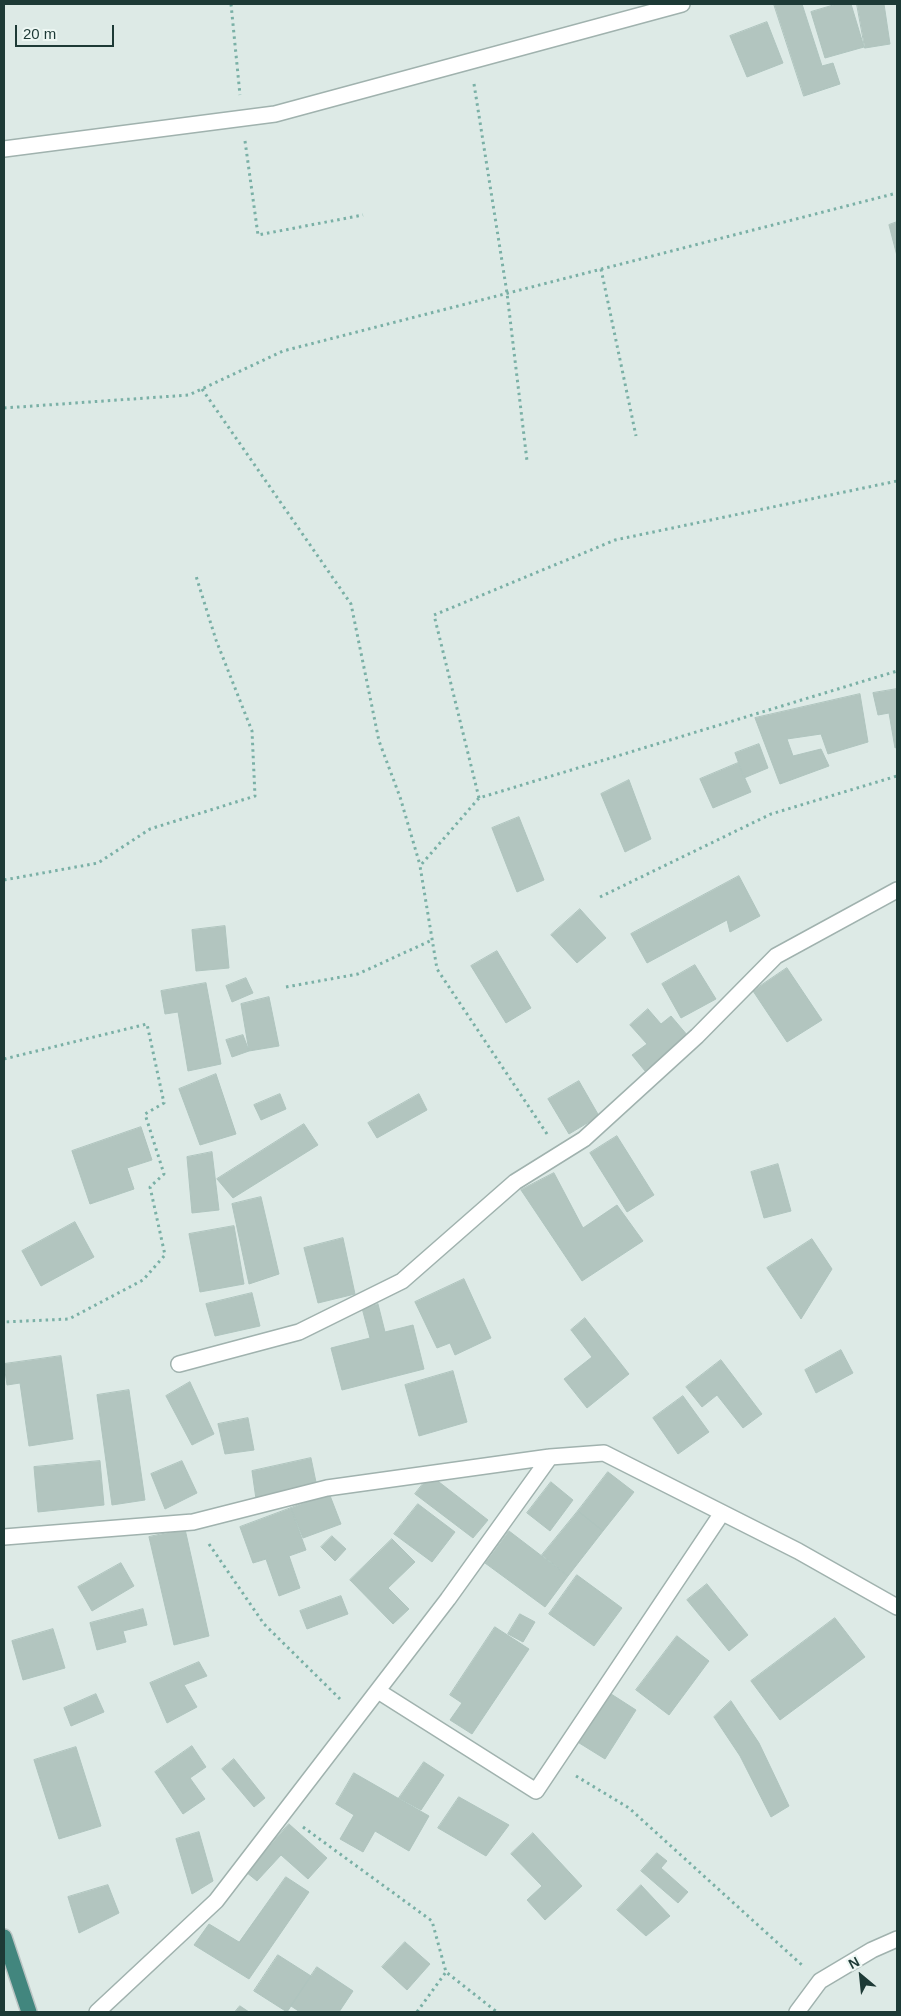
<!DOCTYPE html>
<html>
<head>
<meta charset="utf-8">
<style>
  body { margin:0 }
  #map { position:relative; width:901px; height:2016px; overflow:hidden; background:#ddeae6; font-family:Arial,sans-serif }
  canvas { display:block }
  .frame { position:absolute; inset:0; border:5px solid #1d3a36; pointer-events:none }
  .north { position:absolute; left:836px; top:1951px; width:50px; height:50px; -webkit-text-stroke:4px #edf7f3; paint-order:stroke; rotate:332deg; font-size:14px; font-weight:700; line-height:20px; text-align:center; color:#1d3a36 }
  .north::after { content:''; display:block; margin:auto; width:18px; height:22px; background:#1d3a36; clip-path:polygon(50% 0,100% 100%,50% 72%,0 100%) }
  .scale { position:absolute; left:15px; top:25px; width:99px; height:22px; box-sizing:border-box; border:2px solid #1d3a36; border-top:0; padding-left:6px; font-size:15px; line-height:18px; white-space:nowrap; color:#1d3a36; -webkit-text-stroke:4px #edf7f3; paint-order:stroke }
</style>
</head>
<body>
<div id="map">
<canvas width="901" height="2016"></canvas>
<div class="frame"></div>
<div class="north">N</div>
<div class="scale">20 m</div>
</div>
<script>
const context = document.querySelector('canvas').getContext('2d');
context.lineJoin = 'round';
function fillPath(path, color) { context.fillStyle = color; context.fill(path, 'evenodd'); }
function trace(path, color, width, dash) { context.strokeStyle = color; context.lineWidth = width; context.lineCap = dash ? 'butt' : 'round'; context.setLineDash(dash || []); context.stroke(path); }
const building = new Path2D(`
  M774,4H802L822,66L833,63L840,84L804,96Z
  M837,4H851L864,47L825,58L811,12Z
  M857,4H884L890,44L865,48Z
  M767,22L783,63L747,77L730,36Z
  M897,222V256L889,225Z
  M897,689V747L895,748L889,713L878,715L873,693Z
  M860,694L868,742L828,754L821,734L787,739L793,756L821,749L829,766L780,784L755,718Z
  M759,744L768,768L744,778L735,753Z
  M738,763L751,792L713,808L700,779Z
  M629,780L651,839L625,852L601,794Z
  M519,817L544,880L517,892L492,828Z
  M739,876L760,916L730,932L727,920L647,963L631,934Z
  M580,909L606,938L577,963L551,935Z
  M225,926L229,968L196,971L192,930Z
  M497,951L531,1008L506,1023L471,966Z
  M695,965L716,999L681,1018L662,984Z
  M787,968L822,1020L787,1042L753,991Z
  M246,978L253,993L232,1002L226,986Z
  M206,983L221,1064L188,1071L178,1012L165,1014L161,991Z
  M269,997L279,1046L249,1051L241,1004Z
  M648,1009L661,1024L671,1016L688,1036L645,1071L632,1055L647,1044L630,1025Z
  M243,1035L249,1051L232,1057L226,1040Z
  M216,1074L236,1134L200,1145L179,1089Z
  M579,1081L599,1116L569,1134L548,1099Z
  M280,1094L286,1109L261,1120L254,1105Z
  M419,1094L427,1110L377,1138L368,1123Z
  M304,1124L318,1145L233,1198L217,1179Z
  M141,1127L152,1160L127,1168L134,1189L90,1204L72,1151Z
  M617,1136L654,1195L627,1212L590,1153Z
  M212,1152L219,1210L192,1213L187,1157Z
  M778,1164L791,1211L764,1218L751,1172Z
  M554,1173L583,1228L617,1205L643,1241L582,1281L521,1190Z
  M261,1197L279,1274L249,1284L232,1204Z
  M75,1222L94,1257L41,1286L22,1251Z
  M234,1226L244,1284L200,1292L189,1234Z
  M343,1238L355,1294L318,1303L304,1248Z
  M812,1239L832,1269L801,1319L767,1268Z
  M464,1279L491,1338L455,1355L450,1343L437,1348L415,1302Z
  M252,1293L260,1326L215,1336L206,1304Z
  M378,1304L385,1332L413,1325L424,1369L342,1390L331,1348L370,1338L362,1308Z
  M585,1318L629,1374L587,1408L564,1379L592,1357L571,1330Z
  M841,1350L853,1373L816,1393L805,1370Z
  M61,1356L73,1439L29,1446L20,1383L7,1385L4,1364Z
  M721,1360L762,1414L743,1428L717,1395L702,1407L686,1387Z
  M453,1371L467,1422L419,1436L405,1385Z
  M190,1382L214,1434L192,1445L166,1396Z
  M129,1390L145,1500L112,1505L97,1395Z
  M683,1396L709,1432L678,1454L653,1418Z
  M248,1418L254,1450L225,1454L218,1424Z
  M311,1458L317,1487L256,1499L252,1471Z
  M100,1461L104,1505L38,1512L34,1467Z
  M182,1461L197,1493L165,1509L151,1474Z
  M608,1472L634,1492L603,1531L578,1511Z
  M430,1475L488,1520L473,1538L415,1494Z
  M551,1482L573,1500L550,1531L527,1513Z
  M329,1493L341,1524L303,1538L291,1508Z
  M418,1504L455,1532L432,1562L394,1534Z
  M291,1508L306,1550L289,1556L300,1588L279,1596L266,1559L253,1563L240,1527Z
  M578,1511L603,1531L568,1576L542,1555Z
  M185,1529L209,1636L174,1645L149,1537Z
  M509,1531L568,1576L545,1607L485,1563Z
  M332,1536L346,1549L335,1561L321,1547Z
  M392,1539L415,1562L388,1588L409,1609L393,1624L350,1580Z
  M121,1563L134,1586L92,1611L78,1587Z
  M577,1575L622,1608L594,1646L549,1614Z
  M707,1584L748,1635L729,1651L687,1600Z
  M341,1596L348,1614L307,1629L300,1611Z
  M143,1609L147,1625L123,1631L126,1642L97,1650L90,1623Z
  M520,1614L535,1622L523,1642L508,1634Z
  M835,1618L865,1657L780,1720L751,1681Z
  M495,1627L529,1649L472,1734L450,1720L462,1703L450,1695Z
  M53,1629L65,1668L23,1680L12,1641Z
  M677,1636L709,1661L669,1715L636,1690Z
  M199,1662L207,1676L184,1685L197,1707L167,1723L150,1683Z
  M608,1692L636,1710L605,1759L576,1741Z
  M96,1694L104,1712L71,1726L64,1708Z
  M731,1701L759,1743L789,1806L771,1817L740,1756L714,1717Z
  M192,1746L206,1767L190,1778L205,1799L183,1814L155,1772Z
  M76,1747L101,1826L59,1839L34,1760Z
  M234,1759L265,1798L254,1807L222,1769Z
  M424,1762L444,1775L421,1810L399,1798Z
  M354,1773L429,1816L409,1851L375,1831L363,1852L340,1839L354,1815L336,1804Z
  M459,1797L509,1825L486,1856L438,1828Z
  M289,1824L327,1858L308,1879L281,1855L257,1881L246,1872Z
  M199,1832L213,1881L192,1894L176,1839Z
  M533,1833L582,1886L545,1920L527,1900L542,1886L511,1854Z
  M657,1853L667,1861L661,1868L688,1892L678,1903L641,1871Z
  M286,1877L309,1892L249,1979L194,1945L209,1924L239,1942Z
  M108,1885L119,1913L79,1933L68,1897Z
  M641,1885L670,1916L646,1936L617,1910Z
  M405,1942L430,1964L407,1990L382,1967Z
  M278,1955L311,1976L287,2012L254,1991Z
  M317,1967L353,1991L339,2012H300L291,2006Z
  M240,2006L249,2012H235Z`);
fillPath(building, '#b2c5bf');
trace(building, '#afc4be', 1);
const minor = new Path2D(`
  M4,149L275,114L682,4
  M179,1364L299,1332L402,1281L515,1182L584,1139L697,1036L776,956L897,890
  M4,1537L193,1522L327,1488L550,1457L604,1453L798,1551L897,1607
  M378,1691L536,1791L722,1513
  M97,2012L216,1901L448,1599L550,1457
  M797,2012L820,1981L872,1950L897,1939`);
const trunk = new Path2D(`
  M4,1937L29,2012`);
trace(minor, '#a0b2ae', 18);
trace(trunk, '#bbc4c3', 18);
trace(new Path2D(`
  M231,4L240,95
  M474,84L507,293L527,461
  M245,141L258,235L363,215
  M601,269L636,436
  M202,389L351,604L379,741L400,797L420,865
  M4,408L189,395L283,351L897,193
  M479,798L434,615L615,540L897,481
  M4,880L98,863L150,829L255,796L252,731L216,640L196,576
  M600,897L771,814L897,776
  M286,987L358,974L432,940
  M4,1059L147,1024L164,1103L145,1114L164,1174L150,1187L165,1255L143,1280L69,1319L4,1322
  M547,1134L437,969L420,866L479,798L897,671
  M209,1544L264,1624L340,1699
  M576,1776L629,1808L803,1966
  M303,1827L432,1921L446,1972L497,2012
  M417,2012L446,1972`), '#7ab0a6', 3, [2.5, 4]);
trace(minor, '#fff', 15);
trace(trunk, '#42867e', 15);
</script>
</body>
</html>
